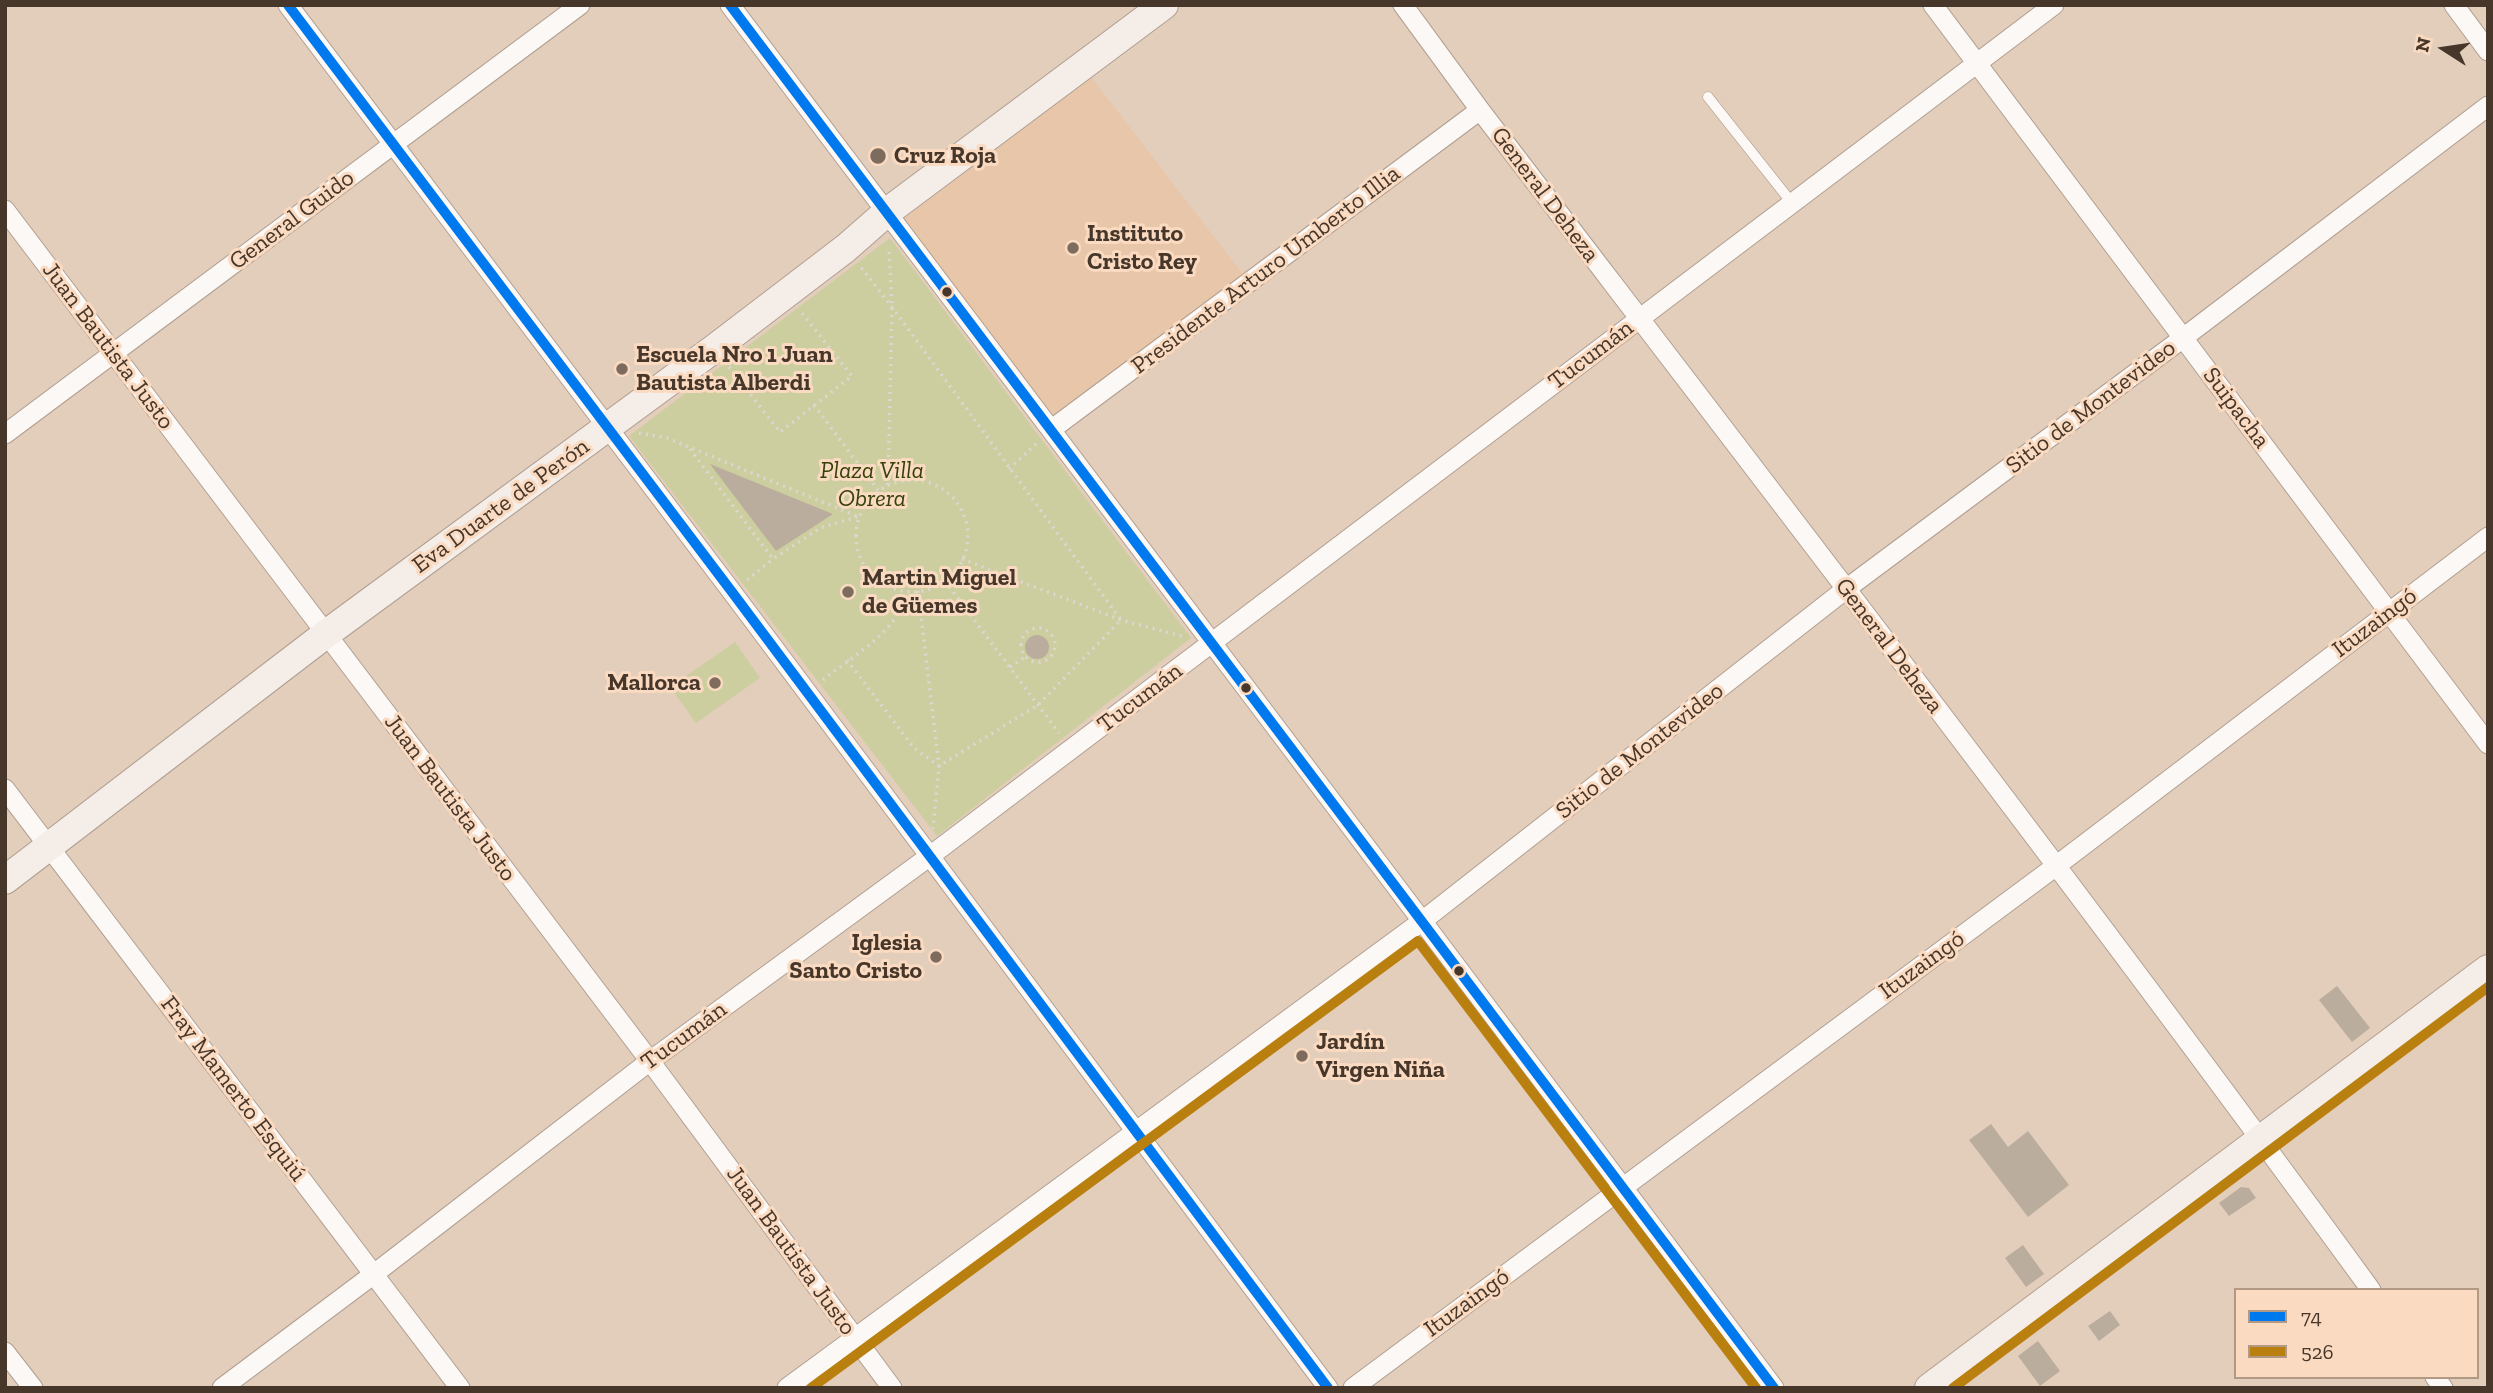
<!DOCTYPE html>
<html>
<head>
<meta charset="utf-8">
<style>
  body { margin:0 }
  #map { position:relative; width:2493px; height:1393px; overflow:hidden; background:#e3cdbb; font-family:"Zilla Slab",serif }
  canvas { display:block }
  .frame { position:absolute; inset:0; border:7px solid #46372a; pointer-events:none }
  .legend { position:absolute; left:2234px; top:1288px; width:245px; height:91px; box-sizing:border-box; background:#fadac0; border:2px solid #b29984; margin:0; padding:9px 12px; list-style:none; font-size:21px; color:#46372a }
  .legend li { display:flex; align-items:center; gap:14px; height:35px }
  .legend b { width:35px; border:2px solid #b29984 }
  .north { position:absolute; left:2409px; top:14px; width:70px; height:70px; -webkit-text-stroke:5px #fadac0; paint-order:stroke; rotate:282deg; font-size:19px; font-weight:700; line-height:28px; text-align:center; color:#46372a }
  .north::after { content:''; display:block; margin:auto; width:24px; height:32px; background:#46372a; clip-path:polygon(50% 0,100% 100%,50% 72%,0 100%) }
</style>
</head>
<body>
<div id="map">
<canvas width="2493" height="1393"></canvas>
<div class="frame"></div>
<ul class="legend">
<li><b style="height:9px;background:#0079ef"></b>74</li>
<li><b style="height:9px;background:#b97f0f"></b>526</li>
</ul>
<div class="north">N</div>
</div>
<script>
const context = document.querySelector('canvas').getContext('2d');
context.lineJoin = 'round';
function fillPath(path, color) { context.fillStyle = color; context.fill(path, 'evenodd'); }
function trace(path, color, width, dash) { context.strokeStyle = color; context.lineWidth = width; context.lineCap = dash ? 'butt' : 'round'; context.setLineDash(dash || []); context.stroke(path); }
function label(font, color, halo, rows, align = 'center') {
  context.font = font + ' "Zilla Slab",serif'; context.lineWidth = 6; context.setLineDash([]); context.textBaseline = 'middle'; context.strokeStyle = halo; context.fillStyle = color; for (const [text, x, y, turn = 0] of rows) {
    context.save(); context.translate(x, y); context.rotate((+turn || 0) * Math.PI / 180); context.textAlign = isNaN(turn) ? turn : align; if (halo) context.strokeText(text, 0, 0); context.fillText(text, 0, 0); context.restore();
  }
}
fillPath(new Path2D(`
  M1091,77L1244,276L1051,418L902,220Z`), '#e8c6a9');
fillPath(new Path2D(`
  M890,238L1191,638L937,836L629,436Z
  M735,642L760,678L696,723L670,687Z`), '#cdcea0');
fillPath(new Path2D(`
  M710,464L833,514L776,551Z
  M1025 647a12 12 0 1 1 24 0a12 12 0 1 1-24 0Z
  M2337,986L2370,1028L2352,1042L2319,1000Z
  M1991,1124L2008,1147L2028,1131L2069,1185L2028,1217L1969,1140Z
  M2241,1187L2249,1188L2256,1198L2229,1216L2219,1203Z
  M2023,1245L2044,1274L2026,1287L2005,1258Z
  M2110,1311L2120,1325L2099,1341L2088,1326Z
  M2038,1341L2060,1371L2040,1386L2018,1356Z`), '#bbad9d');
const lane = new Path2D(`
  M1708,97L1792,203`);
const street = new Path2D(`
  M288,5L732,592L1328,1388
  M730,5C1080,465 1426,927 1774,1388
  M1403,5L1480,110C1779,501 2081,892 2371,1290
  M1933,5L2488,744
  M2454,5L2488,51
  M5,210L650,1061L892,1388
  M1052,429L1480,110
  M5,434L580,5
  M5,789L460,1388
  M5,1352L33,1388
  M2435,1377L2443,1388
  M222,1388L374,1274L650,1061L930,856L2054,5
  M787,1388L1421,922L1846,589L2183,338L2488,106
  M1353,1388L2056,866L2488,537`);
const secondary = new Path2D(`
  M5,880L326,634L715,348L846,248L887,212L1164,5
  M1929,1388L2488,969`);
trace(lane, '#b09f91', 11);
trace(street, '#b09f91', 21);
trace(secondary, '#b09f91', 30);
trace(new Path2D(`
  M729,367L780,432L852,376L801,312
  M814,405L878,490
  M639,433L667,438L859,517
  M690,449L773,559L820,528L857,517
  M1009,469L1038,442
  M856 536a56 56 0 1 1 112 0a56 56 0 1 1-112 0Z
  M888,485L892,307L889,249
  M962,559L1121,620L1182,636
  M747,580L773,559
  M945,581L1059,733
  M918,591L939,766L933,829
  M1021 645a17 17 0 1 1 34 0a17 17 0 1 1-34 0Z
  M847,660L914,748L939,766L1038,705L1121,620L892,307L859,265
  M1010,667L1025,657
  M823,680C852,656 900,631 906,592`), '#ded6d0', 3.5, [2, 5]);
trace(lane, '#fbf8f5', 10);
trace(street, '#fbf8f5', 19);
trace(secondary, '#f4ede8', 28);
trace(new Path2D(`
  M288,5L732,592L1328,1388
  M730,5L1774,1388`), '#0079ef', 10);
trace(new Path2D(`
  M811,1388L1418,941L1756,1388
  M1953,1388L2488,987`), '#b97f0f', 10);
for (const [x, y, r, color] of [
  [878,156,9,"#7d6c5d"],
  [1073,248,7,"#7d6c5d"],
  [947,292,6,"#46372a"],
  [622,369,7,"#7d6c5d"],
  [848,592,7,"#7d6c5d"],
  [715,683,7,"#7d6c5d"],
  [1246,688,6,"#46372a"],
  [936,957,7,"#7d6c5d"],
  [1459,971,6,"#46372a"],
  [1302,1056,7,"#7d6c5d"]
]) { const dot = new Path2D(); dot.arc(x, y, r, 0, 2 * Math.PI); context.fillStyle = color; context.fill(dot); trace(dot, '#fadac0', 2.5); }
label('bold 24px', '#46372a', '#fadac0', [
  ["Cruz Roja",894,156],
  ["Instituto",1087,234],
  ["Cristo Rey",1087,262],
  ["Escuela Nro 1 Juan",636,355],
  ["Bautista Alberdi",636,383],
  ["Martin Miguel",862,578],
  ["de Güemes",862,606],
  ["Mallorca",701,683,"right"],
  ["Iglesia",922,943,"right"],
  ["Santo Cristo",922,971,"right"],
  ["Jardín",1316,1042],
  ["Virgen Niña",1316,1070]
], 'left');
label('24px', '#46372a', '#fadac0', [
  ["General Deheza",1545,195,53],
  ["General Guido",292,220,-37],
  ["Presidente Arturo Umberto Illia",1266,270,-37],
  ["Juan Bautista Justo",108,346,53],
  ["Tucumán",1591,355,-37],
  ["Sitio de Montevideo",2091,407,-37],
  ["Suipacha",2236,408,53],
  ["Eva Duarte de Perón",501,506,-36],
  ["Ituzaingó",2375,623,-37],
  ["General Deheza",1889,646,53],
  ["Tucumán",1140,698,-37],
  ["Sitio de Montevideo",1640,751,-38],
  ["Juan Bautista Justo",450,798,53],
  ["Ituzaingó",1922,965,-36],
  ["Tucumán",684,1036,-36],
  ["Fray Mamerto Esquiú",233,1089,53],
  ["Juan Bautista Justo",791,1251,54],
  ["Ituzaingó",1467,1303,-36]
]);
label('italic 24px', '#36410a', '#fadac0', [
  ["Plaza Villa",872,471],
  ["Obrera",872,499]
]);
</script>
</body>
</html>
